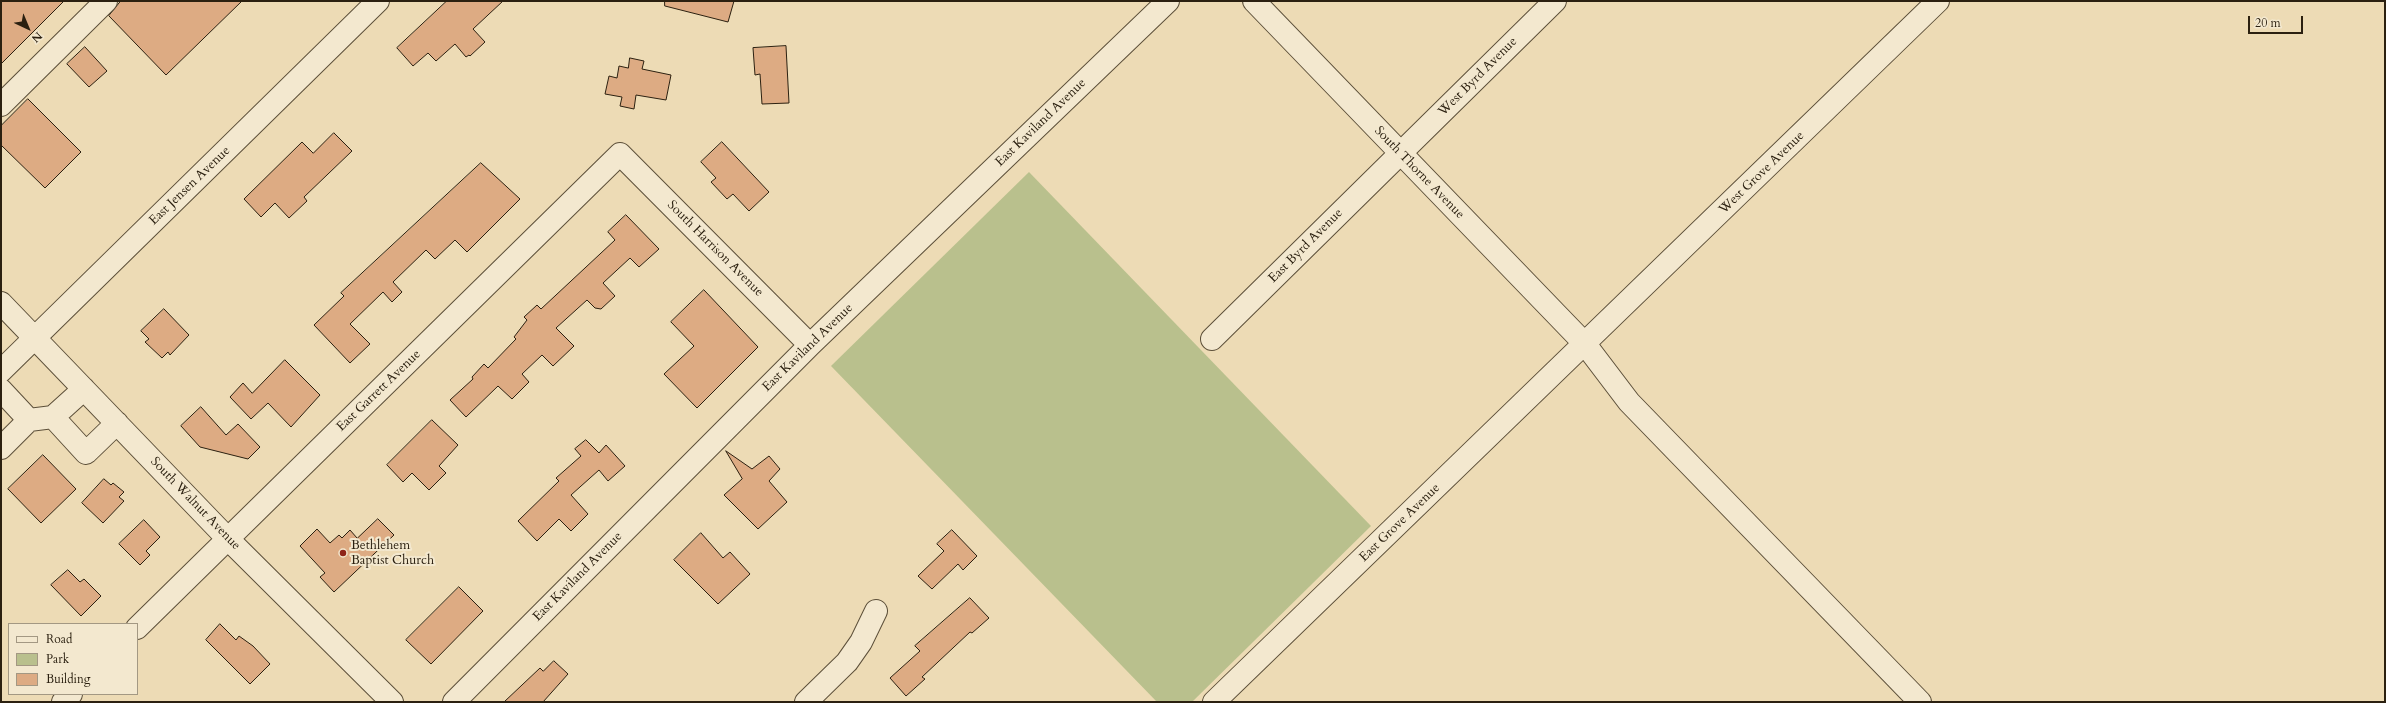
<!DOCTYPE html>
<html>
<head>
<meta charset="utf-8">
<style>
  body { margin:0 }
  #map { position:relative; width:2386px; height:703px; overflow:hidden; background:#eddbb5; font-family:Cardo,serif }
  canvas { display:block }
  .frame { position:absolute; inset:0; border:2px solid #2b2010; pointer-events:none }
  .legend { position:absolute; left:8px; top:623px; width:130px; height:72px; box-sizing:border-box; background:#f3e8cf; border:1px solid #a39883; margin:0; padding:5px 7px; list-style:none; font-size:12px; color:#2b2010 }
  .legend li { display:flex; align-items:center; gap:8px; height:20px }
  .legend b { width:20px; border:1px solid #a39883 }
  .north { position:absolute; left:8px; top:8px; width:40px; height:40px; -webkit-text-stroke:3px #f3e8cf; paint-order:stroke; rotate:136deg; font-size:11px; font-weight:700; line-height:16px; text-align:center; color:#2b2010 }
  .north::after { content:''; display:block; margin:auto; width:14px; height:18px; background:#2b2010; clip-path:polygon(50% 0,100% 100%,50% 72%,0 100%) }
  .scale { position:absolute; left:2248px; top:16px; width:55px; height:18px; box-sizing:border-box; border:2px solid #2b2010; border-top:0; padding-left:5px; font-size:12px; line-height:14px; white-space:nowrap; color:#2b2010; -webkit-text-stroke:3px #f3e8cf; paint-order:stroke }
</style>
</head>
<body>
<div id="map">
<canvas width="2386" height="703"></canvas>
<div class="frame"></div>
<ul class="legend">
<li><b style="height:5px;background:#f3e8cf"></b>Road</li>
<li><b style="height:11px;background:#b9c08d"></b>Park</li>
<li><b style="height:11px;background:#ddab83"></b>Building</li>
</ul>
<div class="north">N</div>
<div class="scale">20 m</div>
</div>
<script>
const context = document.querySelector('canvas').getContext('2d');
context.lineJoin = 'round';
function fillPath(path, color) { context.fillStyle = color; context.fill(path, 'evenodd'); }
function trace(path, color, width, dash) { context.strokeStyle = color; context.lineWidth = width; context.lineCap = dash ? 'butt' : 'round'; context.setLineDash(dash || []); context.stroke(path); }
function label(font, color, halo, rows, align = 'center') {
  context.font = font + ' Cardo,serif'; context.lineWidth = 4; context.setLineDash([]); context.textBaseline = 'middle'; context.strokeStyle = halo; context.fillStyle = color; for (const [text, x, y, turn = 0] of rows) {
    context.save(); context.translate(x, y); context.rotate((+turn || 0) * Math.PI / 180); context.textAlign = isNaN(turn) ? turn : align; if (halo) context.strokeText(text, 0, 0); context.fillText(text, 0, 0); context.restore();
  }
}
fillPath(new Path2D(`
  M1029,172L1371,526L1192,702H1157L831,366Z`), '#b9c08d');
const building = new Path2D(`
  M1,1H64L1,64Z
  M121,1H242L166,75L109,16Z
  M447,1H503L473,29L485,42L470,56L469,55L466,57L455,44L436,61L428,53L413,66L397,48Z
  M665,1H734L728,22L665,6Z
  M786,46L789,103L762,104L760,74L755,75L753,48Z
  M85,47L107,71L89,87L67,64Z
  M630,58L644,61L642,69L671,75L666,100L636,95L634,109L620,106L622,97L605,94L609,76L617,78L619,66L628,68Z
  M28,99L81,152L45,188L1,145V126Z
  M334,133L352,151L304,197L307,201L289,218L275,203L261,217L244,199L302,142L313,153Z
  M722,142L769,192L749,211L733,194L727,199L711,182L716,178L701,162Z
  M481,163L520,199L467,252L455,240L435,259L426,250L393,282L402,292L392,302L383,292L350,324L370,344L350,363L314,325L344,296L341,293Z
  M626,215L659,249L639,267L630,258L603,283L615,296L601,309L595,308L587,300L556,328L574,346L553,366L542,355L522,374L529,382L512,399L498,386L466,417L450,400L473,379L472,377L484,364L488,368L516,339L514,337L527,320L524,317L537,305L541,309L615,240L608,232Z
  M704,290L758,347L697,408L664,374L694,346L671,322Z
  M164,309L189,335L170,355L168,352L162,358L145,342L149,339L141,331Z
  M285,360L320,395L291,427L268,403L251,419L230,397L243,383L252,393Z
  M201,407L226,435L238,424L260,447L248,459L200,447L181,426Z
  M432,420L458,445L439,466L446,473L429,490L412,473L403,482L387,465Z
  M586,440L599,453L606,445L625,466L608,481L599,470L571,495L588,514L571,531L559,519L537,541L518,521L559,481L556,478L581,456L575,449Z
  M726,451L752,469L769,456L780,469L769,481L787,502L758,529L724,495L742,479Z
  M43,455L76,489L41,523L8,489Z
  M104,479L111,485L113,483L124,492L119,497L124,501L103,523L82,503Z
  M378,519L394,535L334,592L320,577L325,573L300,546L317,529L330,543L339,535L342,538L350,530L357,538Z
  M144,520L160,537L146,551L150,555L140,565L119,544Z
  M952,530L977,556L963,570L958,564L932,589L918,576L944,551L937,544Z
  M701,533L723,558L730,552L750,574L718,604L674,560Z
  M68,570L80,582L84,579L101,596L81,616L51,585Z
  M459,587L483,611L431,664L406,640Z
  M970,598L989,618L972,633L970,632L922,677L925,679L906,696L890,678L920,651L915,646Z
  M220,624L236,640L239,636L253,646L270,664L250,684L206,640Z
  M554,661L568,674L543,702H504L540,668L543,671Z`);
fillPath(building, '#ddab83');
trace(building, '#2b2010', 1);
const minor = new Path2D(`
  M1254,1L1585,344L1629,402L1920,702
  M1,105L106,1
  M1,303L228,539L392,702
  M1212,339L1555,1
  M1,371L378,1
  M1,390L29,420
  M53,417L84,389
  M1,448L29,420L53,417L86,453L117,423
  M137,628L620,154L810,345
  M63,702L71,694
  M454,702L810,345L1168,1
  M806,702L847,662L861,642L876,611
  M1214,702L1938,1`);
trace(minor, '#5c4f39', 24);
trace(minor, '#f3e8cf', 22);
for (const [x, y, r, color] of [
  [343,553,4,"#8f2418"]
]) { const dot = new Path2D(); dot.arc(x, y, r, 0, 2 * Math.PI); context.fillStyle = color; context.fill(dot); trace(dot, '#f3e8cf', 1.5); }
label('13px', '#2b2010', '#f3e8cf', [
  ["West Byrd Avenue",1478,77,-45],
  ["East Kaviland Avenue",1041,123,-44],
  ["South Thorne Avenue",1419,173,46],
  ["West Grove Avenue",1762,173,-44],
  ["East Jensen Avenue",190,186,-44],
  ["East Byrd Avenue",1306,246,-45],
  ["South Harrison Avenue",715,249,45],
  ["East Kaviland Avenue",808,348,-44],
  ["East Garrett Avenue",379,391,-44],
  ["South Walnut Avenue",195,504,46],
  ["East Grove Avenue",1400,523,-44],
  ["East Kaviland Avenue",578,577,-45]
]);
label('13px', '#2b2010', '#f3e8cf', [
  ["Bethlehem",351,546],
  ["Baptist Church",351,561]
], 'left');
</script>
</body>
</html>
